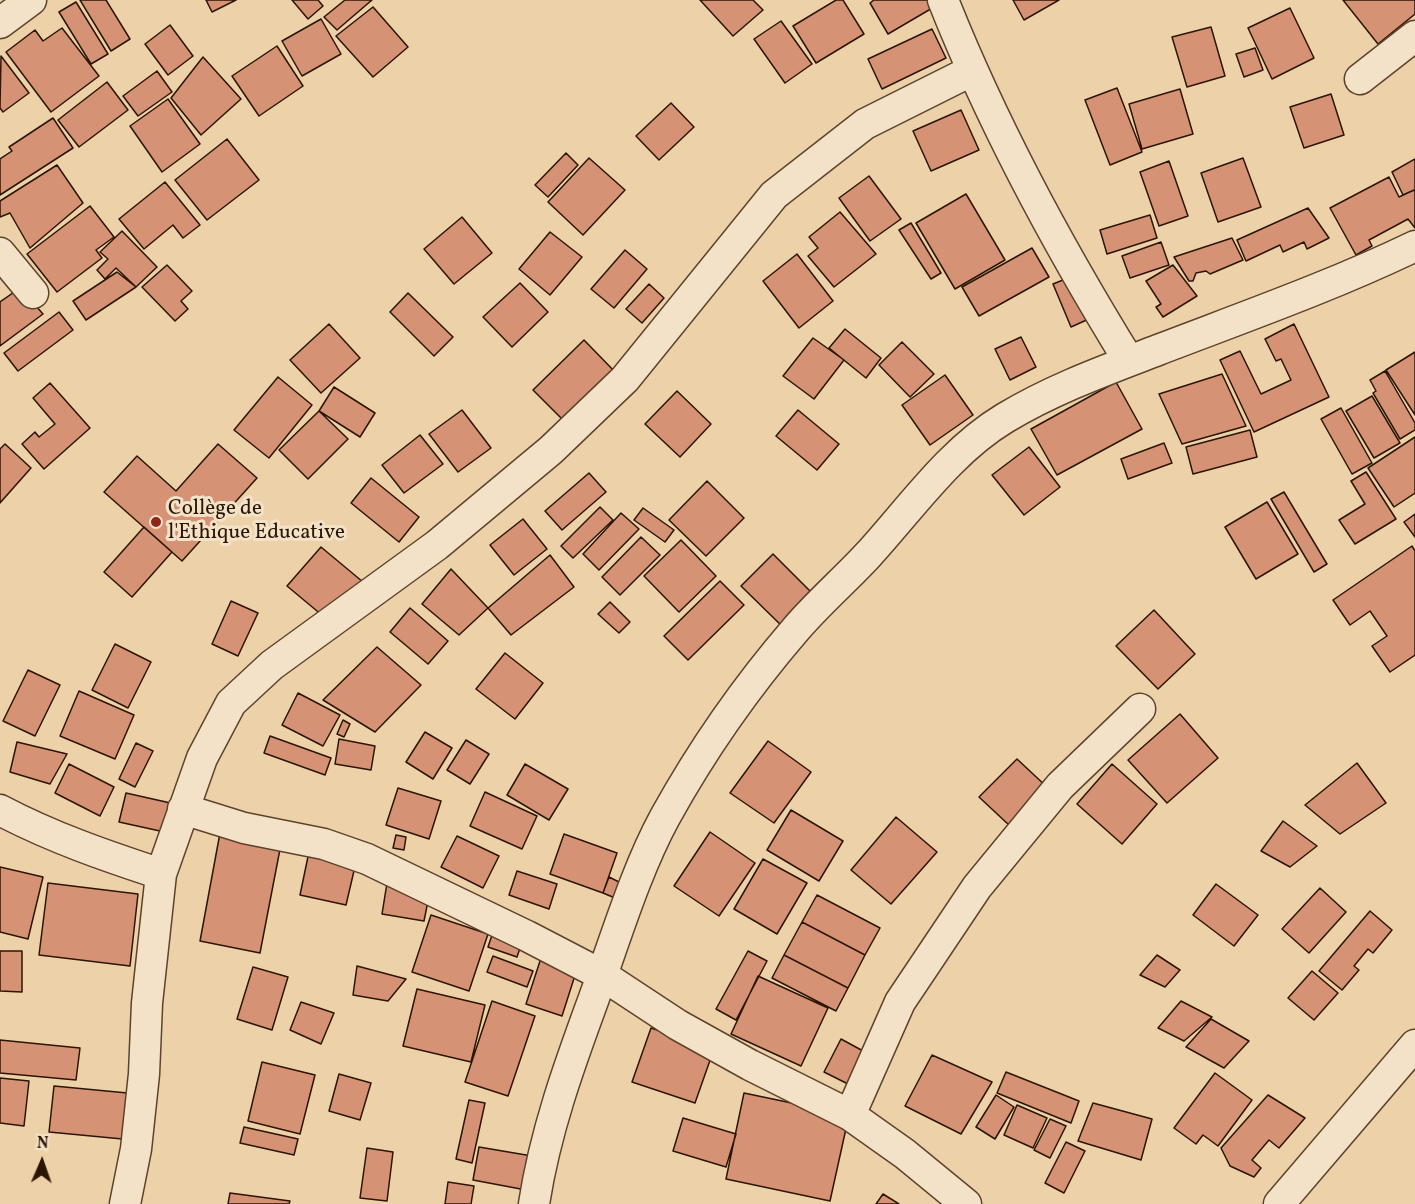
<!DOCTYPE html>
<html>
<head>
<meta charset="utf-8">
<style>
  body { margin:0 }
  #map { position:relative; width:1415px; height:1204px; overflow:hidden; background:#edd2a9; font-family:Vollkorn,serif }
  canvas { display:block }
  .north { position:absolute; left:12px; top:1132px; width:60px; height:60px; -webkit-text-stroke:4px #f3e2c7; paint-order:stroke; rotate:2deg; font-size:16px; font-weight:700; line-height:24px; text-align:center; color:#2c1502 }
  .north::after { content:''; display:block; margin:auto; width:21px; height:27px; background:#2c1502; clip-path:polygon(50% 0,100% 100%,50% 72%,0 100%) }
</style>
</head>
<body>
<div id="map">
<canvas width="1415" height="1204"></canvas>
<div class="north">N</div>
</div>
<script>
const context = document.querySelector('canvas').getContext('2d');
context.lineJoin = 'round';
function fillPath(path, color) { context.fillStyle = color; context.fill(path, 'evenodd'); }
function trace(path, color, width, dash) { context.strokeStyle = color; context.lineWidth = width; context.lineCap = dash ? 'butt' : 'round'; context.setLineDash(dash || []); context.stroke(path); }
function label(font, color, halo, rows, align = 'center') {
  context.font = font + ' Vollkorn,serif'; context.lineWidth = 6; context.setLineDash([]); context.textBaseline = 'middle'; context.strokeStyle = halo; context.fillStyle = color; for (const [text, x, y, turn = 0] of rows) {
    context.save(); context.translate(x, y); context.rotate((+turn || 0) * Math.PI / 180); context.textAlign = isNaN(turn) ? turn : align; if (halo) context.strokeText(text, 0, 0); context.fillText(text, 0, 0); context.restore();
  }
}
const building = new Path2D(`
  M80,0H106L130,39L111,51Z
  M206,0H236L212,12Z
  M292,0H318L323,6L308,19Z
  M345,0H372L337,30L324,17Z
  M700,0H753L763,10L733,36Z
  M836,0H843L864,34L816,63L793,26Z
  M874,0H929L934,7L888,34L870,3Z
  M1013,0H1059L1024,20Z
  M1343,0H1415V14L1378,44Z
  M76,2L108,54L91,64L59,12Z
  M373,7L408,47L373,77L336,36Z
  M1290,8L1314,58L1272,79L1248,28Z
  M321,19L341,54L302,76L282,41Z
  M781,21L812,64L785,83L754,39Z
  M170,25L193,56L168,75L145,44Z
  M1211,27L1225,76L1187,87L1172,37Z
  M62,28L99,76L51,112L6,52L35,30L43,41Z
  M932,29L946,58L882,89L868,59Z
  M277,46L303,86L259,116L232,76Z
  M1255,48L1263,70L1244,77L1236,54Z
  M1,56L29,93L3,112L0,108Z
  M203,57L241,99L201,135L171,98Z
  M157,71L172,92L138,116L123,96Z
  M107,82L128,110L79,147L58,120Z
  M1117,88L1142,152L1110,165L1085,100Z
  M1180,89L1193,134L1142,149L1129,104Z
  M1331,94L1344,135L1304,148L1290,107Z
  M168,99L200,144L162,172L130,126Z
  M671,103L694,127L659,160L636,136Z
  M961,110L979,150L931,171L913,131Z
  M53,118L73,148L0,195V159L12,151L9,147Z
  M227,139L259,180L207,220L175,180Z
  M566,153L578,165L548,197L535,185Z
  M589,158L625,190L583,235L548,202Z
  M1243,158L1261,207L1218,222L1201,173Z
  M1415,159V192L1414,190L1403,195L1392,172Z
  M1169,161L1188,216L1159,226L1140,172Z
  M57,165L83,203L30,248L10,213L0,217V201Z
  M869,176L901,219L870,241L839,198Z
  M1389,177L1399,197L1414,190L1415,192V228L1408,219L1369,240L1372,246L1356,255L1330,208Z
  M165,182L200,225L183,238L173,225L144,249L119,219Z
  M966,194L1005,260L955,289L916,223Z
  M90,206L114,237L96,250L102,258L57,292L27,254Z
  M1308,208L1329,238L1307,249L1304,242L1283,252L1280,245L1246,261L1237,240Z
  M840,212L876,254L834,287L808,256L818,248L809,237Z
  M1150,215L1157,238L1107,254L1100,230Z
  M462,217L492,253L454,284L424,249Z
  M911,223L941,273L931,279L899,230Z
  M122,231L157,267L136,287L116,268L105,279L97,270L108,259L100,252Z
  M550,232L582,257L550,295L519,269Z
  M1232,238L1243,260L1210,274L1206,271L1196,273L1193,281H1189L1174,257Z
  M1161,242L1169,265L1130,278L1122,256Z
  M1032,248L1049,277L979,316L962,287Z
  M625,250L647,269L614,308L591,289Z
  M797,254L833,301L799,328L763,281Z
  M167,265L192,291L181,301L188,309L175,321L142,287Z
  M1173,265L1197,296L1163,317L1156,307L1161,304L1146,281Z
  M117,272L136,287L86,320L73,301Z
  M1073,276L1091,318L1071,327L1053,284Z
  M520,283L548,312L512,347L483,317Z
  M649,284L664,298L642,323L626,309Z
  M20,288L43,314L0,346V302Z
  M408,293L453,337L434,356L390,312Z
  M59,312L73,330L18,371L4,353Z
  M329,324L360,358L321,393L290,360Z
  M1294,324L1329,397L1254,432L1220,360L1240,351L1261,394L1291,380L1281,359L1276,361L1265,339Z
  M845,329L881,358L866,378L829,348Z
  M1021,337L1036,367L1010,380L995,349Z
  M813,338L844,360L814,399L783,376Z
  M584,340L618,375L568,425L533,390Z
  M902,342L934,374L910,397L879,365Z
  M1415,352V415L1386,370Z
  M1385,371L1415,423V430L1400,439L1373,393L1376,391L1370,380Z
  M1222,374L1246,426L1182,444L1159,394Z
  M945,375L973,415L930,445L902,405Z
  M278,377L312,405L269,458L234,430Z
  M1116,382L1142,429L1057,475L1031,429Z
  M50,383L90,428L44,469L22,444L35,432L39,437L55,424L33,398Z
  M334,387L375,413L360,437L319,411Z
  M677,391L711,424L680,457L645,424Z
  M1372,396L1400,443L1374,458L1346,411Z
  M1341,408L1372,463L1352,474L1321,419Z
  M462,410L491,448L458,472L429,434Z
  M798,410L839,444L817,470L776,436Z
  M319,411L348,439L308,479L279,450Z
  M1250,430L1257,457L1193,474L1186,447Z
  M420,435L443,464L404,493L382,465Z
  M1415,437V493L1394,507L1368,468Z
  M1164,443L1172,463L1128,479L1121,459Z
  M5,444L31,468L0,503V449Z
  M218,444L257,478L182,561L104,492L137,456L176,491Z
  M1029,447L1060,487L1024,515L992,475Z
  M1366,472L1396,519L1355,544L1339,520L1365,504L1351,481Z
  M589,473L606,492L562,530L545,511Z
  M371,478L419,517L399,542L351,503Z
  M707,481L744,518L706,556L669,520Z
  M1284,492L1327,564L1314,572L1271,499Z
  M1267,502L1298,554L1256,579L1225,527Z
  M600,507L613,520L573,558L561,546Z
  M643,508L674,530L665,542L634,520Z
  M621,513L639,529L599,570L583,554Z
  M1415,514V537L1404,522Z
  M523,519L547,549L514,575L490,545Z
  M144,527L172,552L132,597L104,572Z
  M641,537L660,555L620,595L602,577Z
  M681,540L716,576L679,612L644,576Z
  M1412,546L1415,551V655L1390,672L1372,646L1387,636L1370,611L1350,625L1333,600Z
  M321,547L363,582L329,621L287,586Z
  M773,554L818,599L787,631L741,586Z
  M550,555L574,587L511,635L488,608Z
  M451,569L488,608L459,635L422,604Z
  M720,581L744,605L688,660L664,636Z
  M231,601L258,613L238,656L212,644Z
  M610,602L630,622L619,633L598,614Z
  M410,608L448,641L428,664L390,632Z
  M1154,610L1195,654L1158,689L1116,646Z
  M115,644L151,662L128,708L92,690Z
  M377,647L421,685L375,732L323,700Z
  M505,653L543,683L515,719L476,689Z
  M28,670L60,685L35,736L3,721Z
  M79,691L134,715L115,759L60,736Z
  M298,693L340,715L323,746L282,725Z
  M1180,714L1218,758L1167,803L1128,760Z
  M343,720L350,724L344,737L337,734Z
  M425,732L452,748L433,779L406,762Z
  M270,736L331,758L325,775L264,753Z
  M339,739L375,746L371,770L335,764Z
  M466,740L489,754L470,784L447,770Z
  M768,741L811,772L774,823L730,793Z
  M17,742L67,754L50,784L10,772Z
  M136,743L153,751L135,787L119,779Z
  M1017,759L1048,788L1010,826L979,797Z
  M1357,763L1386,803L1340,834L1305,805Z
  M69,764L114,787L100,816L55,793Z
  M525,764L568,789L549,820L507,795Z
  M1112,764L1157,804L1122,844L1077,804Z
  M398,788L441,801L429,839L386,825Z
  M485,792L537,816L522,849L470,826Z
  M126,793L175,804L169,833L119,822Z
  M791,810L843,841L819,881L767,850Z
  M896,817L937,852L891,904L851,870Z
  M1283,821L1317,846L1290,867L1261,851Z
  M710,832L755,863L719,916L674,886Z
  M220,833L281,844L260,953L200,941Z
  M564,834L617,853L603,893L550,874Z
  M396,835L406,837L404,850L393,848Z
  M457,836L499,856L483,888L441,867Z
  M310,847L357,858L346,905L300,895Z
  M763,859L807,883L777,934L734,909Z
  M0,867L43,877L28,939L0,932Z
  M517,871L557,884L549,909L509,895Z
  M609,877L621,883L615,898L603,893Z
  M48,883L138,894L130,966L39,955Z
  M387,883L430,891L424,921L382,914Z
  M1216,884L1258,915L1234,946L1193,915Z
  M1320,888L1346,912L1309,953L1282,929Z
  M817,895L880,928L865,955L802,922Z
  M1370,911L1392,930L1373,953L1368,949L1354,966L1359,970L1342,990L1319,971Z
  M431,915L488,934L469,991L412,972Z
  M802,922L865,955L848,988L784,955Z
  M493,932L522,942L517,957L488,947Z
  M0,951H22V992L0,991Z
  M748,951L767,961L736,1020L716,1009Z
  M784,955L848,988L836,1011L772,978Z
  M1157,955L1180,970L1165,987L1140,975Z
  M493,956L533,971L527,987L487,972Z
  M541,958L577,969L562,1016L526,1004Z
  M357,966L406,979L388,1001L353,995Z
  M253,967L288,977L272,1030L237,1019Z
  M1312,971L1338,993L1314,1020L1288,998Z
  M758,976L828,1008L801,1066L731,1034Z
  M417,989L485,1005L471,1062L403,1046Z
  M492,1001L535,1016L508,1096L465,1082Z
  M1181,1001L1212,1017L1184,1041L1158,1028Z
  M301,1002L334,1013L321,1044L290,1030Z
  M1211,1019L1249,1041L1224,1068L1186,1047Z
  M651,1028L714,1049L695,1103L632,1082Z
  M841,1039L865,1052L848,1084L824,1072Z
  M0,1040L80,1048L76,1080L0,1073Z
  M932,1055L992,1082L961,1134L905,1106Z
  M262,1062L315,1075L300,1134L248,1121Z
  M1006,1072L1079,1101L1071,1123L997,1093Z
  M1215,1073L1252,1100L1218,1146L1203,1135L1196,1144L1174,1128Z
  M339,1074L371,1083L360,1120L329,1111Z
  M0,1078L29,1081L24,1126L0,1123Z
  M54,1086L138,1094L133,1140L49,1132Z
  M744,1093L849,1115L830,1201L726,1179Z
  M996,1095L1014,1107L995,1139L976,1127Z
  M1268,1095L1305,1118L1279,1148L1269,1140L1252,1160L1261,1168L1254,1177L1230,1166L1221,1148Z
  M469,1100L485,1103L472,1163L456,1159Z
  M1093,1103L1152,1119L1141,1160L1078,1141Z
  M1017,1105L1047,1118L1033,1148L1004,1135Z
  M683,1118L736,1134L726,1167L673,1151Z
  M1050,1119L1066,1126L1050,1158L1034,1150Z
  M244,1127L298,1139L294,1155L240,1143Z
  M1066,1142L1085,1151L1064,1193L1045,1183Z
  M479,1147L532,1156L526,1190L473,1180Z
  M367,1148L393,1152L387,1201L360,1198Z
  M448,1182L474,1186L471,1204H445Z
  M230,1193L290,1201L289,1204H228Z
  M883,1194L899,1204H876Z`);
fillPath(building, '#d59275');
trace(building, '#2c1502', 1.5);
const minor = new Path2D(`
  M943,0C993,126 1058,246 1129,361
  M0,23L31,0
  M1360,79L1415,36
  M0,253L33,293
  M183,809L244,828L324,844L367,859L527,936L602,975L678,1025L750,1065L850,1115L905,1154L966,1204
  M0,810C51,837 106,856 161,874
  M850,1115L900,1002L977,887L1060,786L1140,709
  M125,1204L136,1149L144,1074L147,1003L161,874L202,758L231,703L272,665L437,545L551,450L625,379L774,195L865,124L971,71
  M534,1204C545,1132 569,1066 594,998C615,940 636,870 665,817C702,750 746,687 796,629C818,603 845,580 868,555C911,508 950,451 1005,418C1053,389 1106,370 1158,350C1244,317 1332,286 1415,246
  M1279,1204L1415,1045`);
trace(minor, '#5c442c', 33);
trace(minor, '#f3e2c7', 30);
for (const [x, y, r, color] of [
  [156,522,6,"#8f2418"]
]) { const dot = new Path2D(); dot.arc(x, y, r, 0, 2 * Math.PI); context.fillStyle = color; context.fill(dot); trace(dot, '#f3e2c7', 2); }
label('21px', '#2c1502', '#f3e2c7', [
  ["Collège de",168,510],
  ["l'Ethique Educative",168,534]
], 'left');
</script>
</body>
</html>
